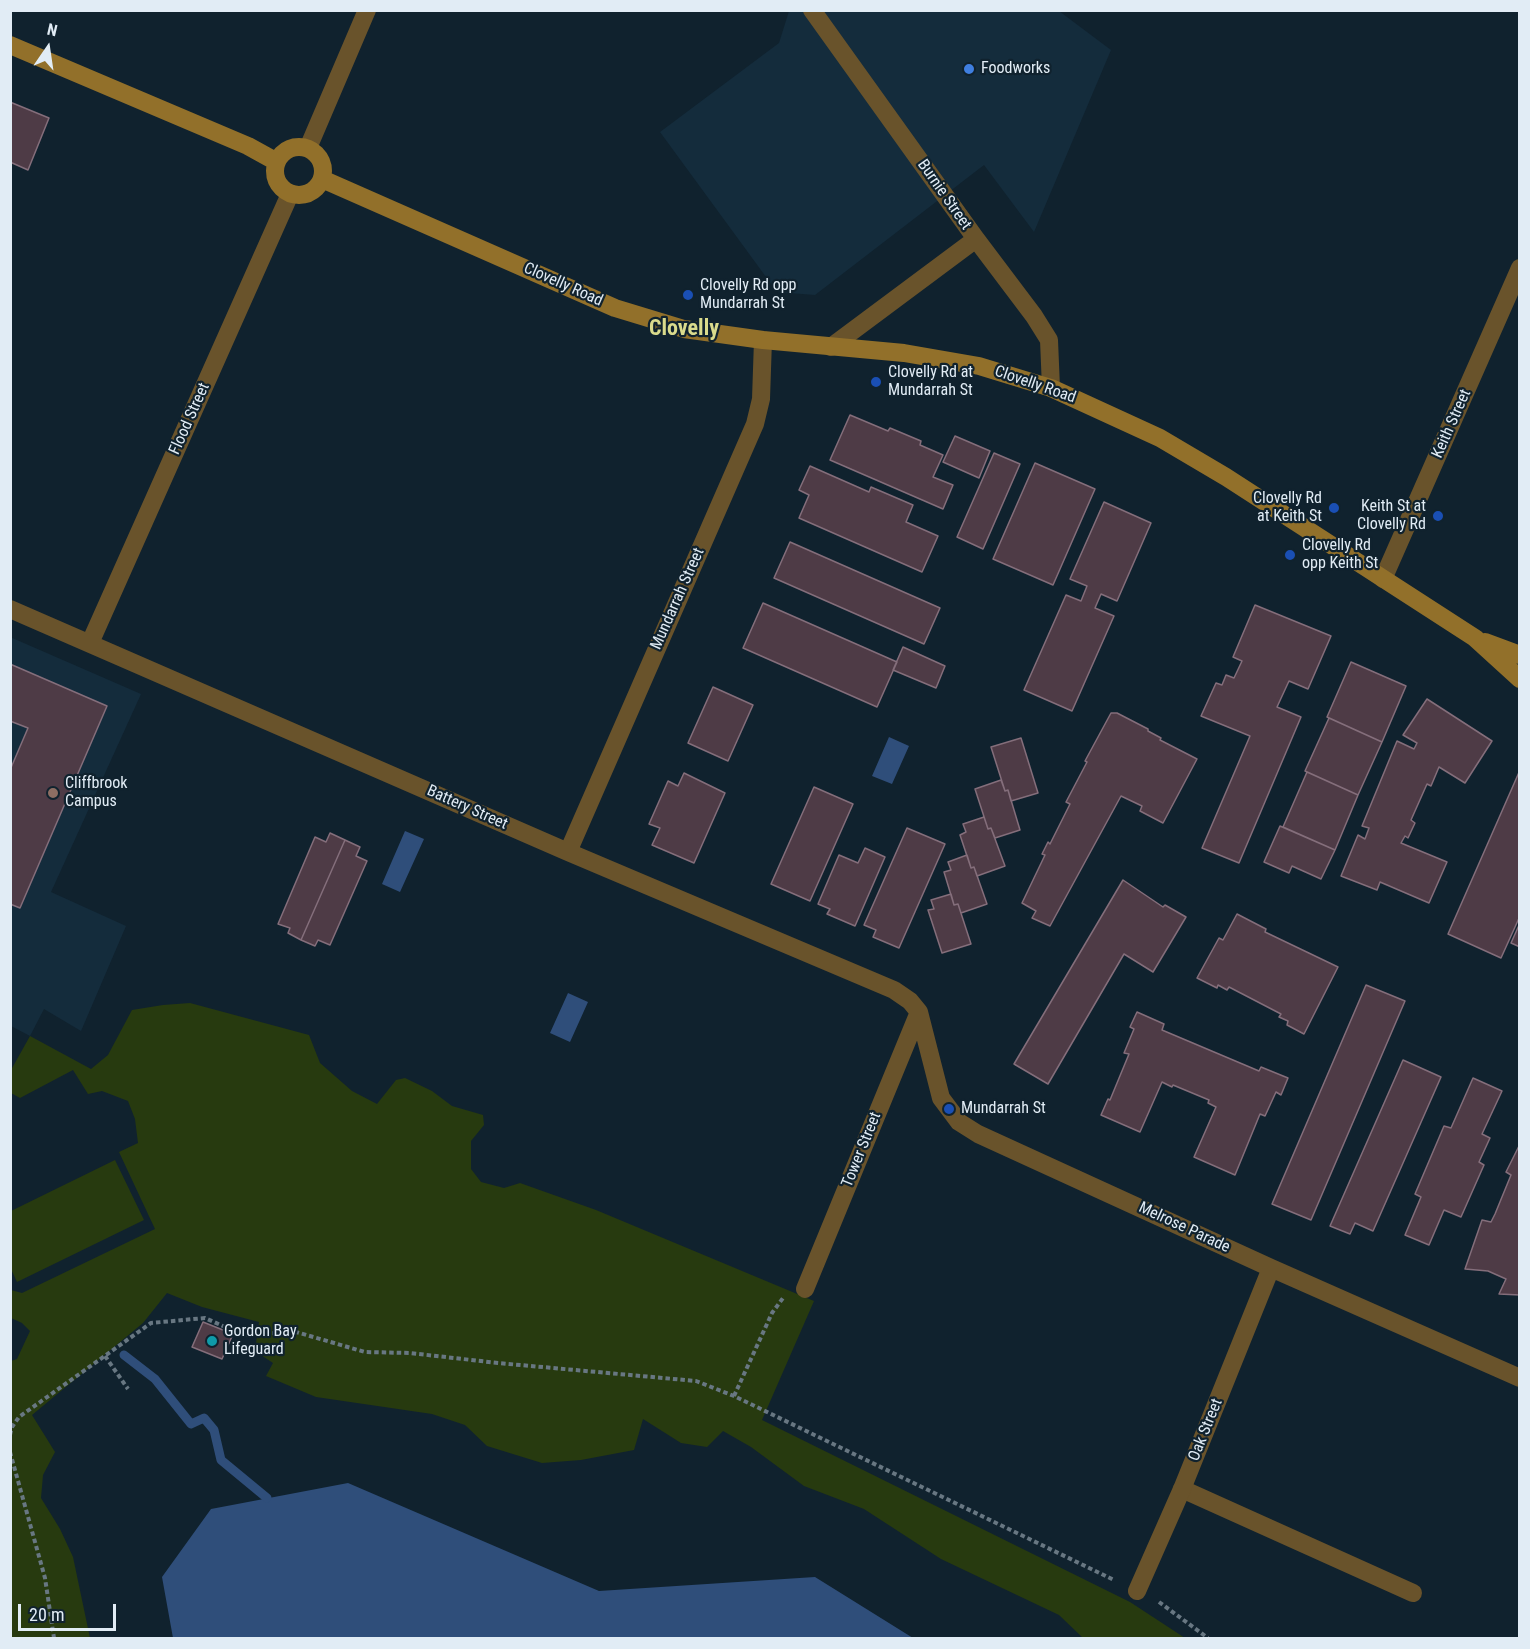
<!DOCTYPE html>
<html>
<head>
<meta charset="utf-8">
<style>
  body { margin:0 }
  #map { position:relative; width:1530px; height:1649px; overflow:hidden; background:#10222e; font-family:"Roboto Condensed",sans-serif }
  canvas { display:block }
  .frame { position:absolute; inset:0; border:12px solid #e1ecf5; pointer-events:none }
  .north { position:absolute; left:18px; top:18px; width:60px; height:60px; -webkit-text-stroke:4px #10222e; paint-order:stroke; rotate:13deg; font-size:16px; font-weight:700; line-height:24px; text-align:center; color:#e1ecf5 }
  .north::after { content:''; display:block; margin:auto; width:21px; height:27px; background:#e1ecf5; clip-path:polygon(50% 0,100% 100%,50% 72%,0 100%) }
  .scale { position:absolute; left:18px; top:1604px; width:98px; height:27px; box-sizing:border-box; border:3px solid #e1ecf5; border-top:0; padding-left:8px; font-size:18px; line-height:21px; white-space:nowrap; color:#e1ecf5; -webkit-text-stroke:4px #10222e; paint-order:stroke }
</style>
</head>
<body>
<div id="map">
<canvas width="1530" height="1649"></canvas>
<div class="frame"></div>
<div class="north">N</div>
<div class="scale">20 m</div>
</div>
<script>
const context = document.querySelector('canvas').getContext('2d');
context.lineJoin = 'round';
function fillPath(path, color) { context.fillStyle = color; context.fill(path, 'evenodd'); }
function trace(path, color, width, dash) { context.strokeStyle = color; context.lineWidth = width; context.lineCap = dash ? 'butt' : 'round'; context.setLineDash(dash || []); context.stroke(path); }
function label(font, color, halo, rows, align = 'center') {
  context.font = font + ' "Roboto Condensed",sans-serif'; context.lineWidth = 4.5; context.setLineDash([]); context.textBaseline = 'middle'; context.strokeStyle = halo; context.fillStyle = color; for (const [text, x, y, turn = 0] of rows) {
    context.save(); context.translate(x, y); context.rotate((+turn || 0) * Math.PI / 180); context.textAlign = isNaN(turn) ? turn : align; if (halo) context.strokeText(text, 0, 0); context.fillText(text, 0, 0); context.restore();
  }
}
fillPath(new Path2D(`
  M789,11H1059L1111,50L1034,232L984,165L815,295L777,292L660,132L779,43Z
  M10,637L141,694L51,892L126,926L81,1031L44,1009L30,1036L11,1026Z`), '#142c3c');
fillPath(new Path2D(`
  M190,1003L309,1035L320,1063L352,1091L377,1104L396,1080L405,1078L432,1091L452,1106L483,1115L484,1125L471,1141V1169L481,1182L504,1188L520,1183L596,1210L814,1301L762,1420L1130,1602L1185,1638H1083L1059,1615L941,1559L864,1509L804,1486L751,1447L723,1431L707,1447L681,1443L643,1419L634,1450L581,1460L542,1463L487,1446L465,1425L432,1414L316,1397L266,1376L273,1363L255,1351L259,1322L202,1307L167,1293L143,1323L32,1415L55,1452L43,1475L41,1498L60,1529L73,1557L90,1638H11V1361L17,1359L30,1331L22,1323L11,1318V1290L22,1293L155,1229L119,1152L138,1143L135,1119L128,1101L102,1091L88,1094L73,1070L20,1098L11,1093V1070L30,1036L91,1069L108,1055L132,1010L163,1005Z
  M115,1160L144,1220L17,1282L11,1269V1211Z`), '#273a0f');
fillPath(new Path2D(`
  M889,737L909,746L892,784L872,776Z
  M405,831L424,839L400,892L382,884Z
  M568,993L588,1002L570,1042L550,1033Z
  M348,1483L599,1591L815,1577L913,1638H173L162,1577L211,1509Z`), '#2f4e7a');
trace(new Path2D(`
  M124,1355L155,1379L191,1424L204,1418L214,1430L221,1460L267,1498`), '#2f4e7a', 9);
const building = new Path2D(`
  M10,102L49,118L28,170L10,162Z
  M850,415L888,431L890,428L921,441L920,445L943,455L933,477L953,485L943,509L830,460Z
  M955,436L990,451L979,478L943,462Z
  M994,453L1020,464L983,549L957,537Z
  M1035,463L1095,489L1053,585L993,559Z
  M810,466L869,492L871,487L913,505L906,522L938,536L922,572L799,518L809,495L799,490Z
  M1104,502L1151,523L1117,601L1101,594L1095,608L1114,616L1072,711L1024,690L1066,595L1081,601L1087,586L1070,579Z
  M790,542L940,608L924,644L774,578Z
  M763,603L897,662L877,707L743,648Z
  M1255,605L1331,636L1308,689L1289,681L1277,707L1301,717L1239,863L1202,848L1250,736L1201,716L1216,683L1222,685L1226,675L1234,678L1242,661L1233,657Z
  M903,647L945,666L936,688L893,670Z
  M1351,662L1406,686L1382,742L1327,717Z
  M10,664L107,706L20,908L10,904V770L28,728L10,721Z
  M713,687L753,705L728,761L688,743Z
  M1427,699L1492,741L1465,783L1439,767L1431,786L1427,784L1411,820L1415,823L1408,838L1405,836L1401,843L1447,862L1429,903L1380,882L1377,890L1341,876L1358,835L1365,839L1369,828L1362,826L1397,741L1414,749L1417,743L1403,735Z
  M1111,713H1117L1148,729V731L1161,738L1160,740L1197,759L1163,823L1140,811L1142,806L1121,796L1050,926L1032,918L1036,911L1022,903L1045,855L1042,854L1048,842L1050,844L1070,804L1066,802L1087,762L1085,761Z
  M1329,718L1382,742L1358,795L1305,771Z
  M1021,738L1038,793L1011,801L1008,790L1005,791L991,747Z
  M1520,770V916L1501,958L1448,934Z
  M1307,772L1358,795L1335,850L1283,827Z
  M684,773L725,793L694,863L652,845L660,828L649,824L668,781L678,786Z
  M1001,780L1005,791L1008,790L1020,830L995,838L991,828L988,829L975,789Z
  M814,787L853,804L810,901L771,884Z
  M984,817L988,829L991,828L1005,866L977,876L974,867L971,868L960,835L966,832L963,824Z
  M1280,826L1335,850L1321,879L1292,866L1289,873L1264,862Z
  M907,828L945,844L899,948L873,937L876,930L864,925Z
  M330,833L345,840L301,940L288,933L290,928L278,924L315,837L326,842Z
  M345,840L360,847L356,856L367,861L330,945L318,940L315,946L301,940Z
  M865,848L885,857L855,926L827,914L830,909L818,904L839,855L858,863Z
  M967,855L971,868L974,867L987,904L961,913L958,904L954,905L944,872L951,870L948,862Z
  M1123,880L1163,907L1165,905L1186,917L1153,972L1124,954L1048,1084L1014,1064Z
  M951,894L954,905L958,904L971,944L942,953L928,910L934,909L931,900Z
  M1237,914L1266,929L1265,932L1338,967L1304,1034L1287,1025L1288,1021L1279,1017L1281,1014L1229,987L1227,990L1218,985L1217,988L1197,978L1219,938L1223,940Z
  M1520,923V947L1511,943Z
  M1366,985L1405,1001L1311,1220L1272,1204Z
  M1137,1012L1164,1024L1162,1030L1259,1071L1261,1067L1288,1078L1281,1095L1276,1092L1265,1116L1260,1114L1235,1175L1194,1157L1216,1107L1208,1103L1209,1100L1173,1085L1172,1087L1162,1082L1140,1132L1101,1115L1108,1099L1110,1100L1129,1054L1124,1053L1134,1029L1130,1027Z
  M1403,1060L1441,1077L1373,1231L1355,1223L1350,1234L1330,1226Z
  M1473,1078L1502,1091L1482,1134L1490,1138L1479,1162L1484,1165L1461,1217L1444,1210L1429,1245L1405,1235L1421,1197L1415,1194L1444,1126L1451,1128Z
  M1520,1144V1295L1499,1294L1506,1279L1488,1271L1465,1269L1482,1220L1491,1222L1495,1214L1511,1175L1506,1172Z
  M203,1322L233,1334L222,1359L192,1347Z`);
fillPath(building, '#4e3b46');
trace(building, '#846e7b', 1.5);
trace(new Path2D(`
  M105,1356L128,1389
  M734,1396L772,1313L783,1298
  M10,1435L12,1427L19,1417L151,1323L205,1318L243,1335L296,1332L365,1352L410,1353L498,1363L696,1381L734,1396L1114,1580
  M10,1452L45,1578L54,1638
  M1159,1602L1208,1638`), '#687782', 4, [4.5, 3]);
trace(new Path2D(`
  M1182,1489L1413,1593`), '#69532b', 18);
trace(new Path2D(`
  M812,10L976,239L1034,316L1049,340L1051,388
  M308,148L367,10
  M831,347L976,239
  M1383,579L1520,268
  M10,609L568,852L894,990L910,1001L919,1012L941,1098L959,1122L978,1134L1271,1268L1520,1378
  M90,643L290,194
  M568,852L755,424L761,399L763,340
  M805,1289L919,1012
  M1137,1591L1182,1489L1271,1268`), '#69532b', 18);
trace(new Path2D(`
  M10,45L248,146L277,162
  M275 171a24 24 0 1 1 48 0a24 24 0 1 1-48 0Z
  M322,179L615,308L684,329L763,340L904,353L979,366L1051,388L1160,438L1226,477L1475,638L1520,679
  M1485,642L1520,655`), '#92702a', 18);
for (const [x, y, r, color] of [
  [969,69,6,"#3f7fe0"],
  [688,295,6,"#1a4fb4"],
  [876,382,6,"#1a4fb4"],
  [1334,508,6,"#1a4fb4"],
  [1438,516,6,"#1a4fb4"],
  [1290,555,6,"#1a4fb4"],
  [53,793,6,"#8d6e63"],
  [949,1109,6,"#1a4fb4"],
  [212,1341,6,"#0f9aa8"]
]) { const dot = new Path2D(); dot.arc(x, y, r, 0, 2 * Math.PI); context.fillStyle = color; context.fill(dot); trace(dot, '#10222e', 2); }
label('16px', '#e1ecf5', '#10222e', [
  ["Foodworks",981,69],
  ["Clovelly Rd opp",700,286],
  ["Mundarrah St",700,304],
  ["Clovelly Rd at",888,373],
  ["Mundarrah St",888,391],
  ["Clovelly Rd",1322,499,"right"],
  ["at Keith St",1322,517,"right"],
  ["Keith St at",1426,507,"right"],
  ["Clovelly Rd",1426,525,"right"],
  ["Clovelly Rd",1302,546],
  ["opp Keith St",1302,564],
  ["Cliffbrook",65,784],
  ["Campus",65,802],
  ["Mundarrah St",961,1109],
  ["Gordon Bay",224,1332],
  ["Lifeguard",224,1350]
], 'left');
label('16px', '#e1ecf5', '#10222e', [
  ["Burnie Street",944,195,55],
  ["Clovelly Road",563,285,24],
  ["Clovelly Road",1035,385,19],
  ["Flood Street",190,419,-66],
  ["Keith Street",1452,424,-66],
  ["Mundarrah Street",678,599,-66],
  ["Battery Street",467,808,24],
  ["Tower Street",862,1150,-68],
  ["Melrose Parade",1184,1228,25],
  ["Oak Street",1206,1430,-68]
]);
label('bold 22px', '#dadb8c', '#10222e', [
  ["Clovelly",684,329]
]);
</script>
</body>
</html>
